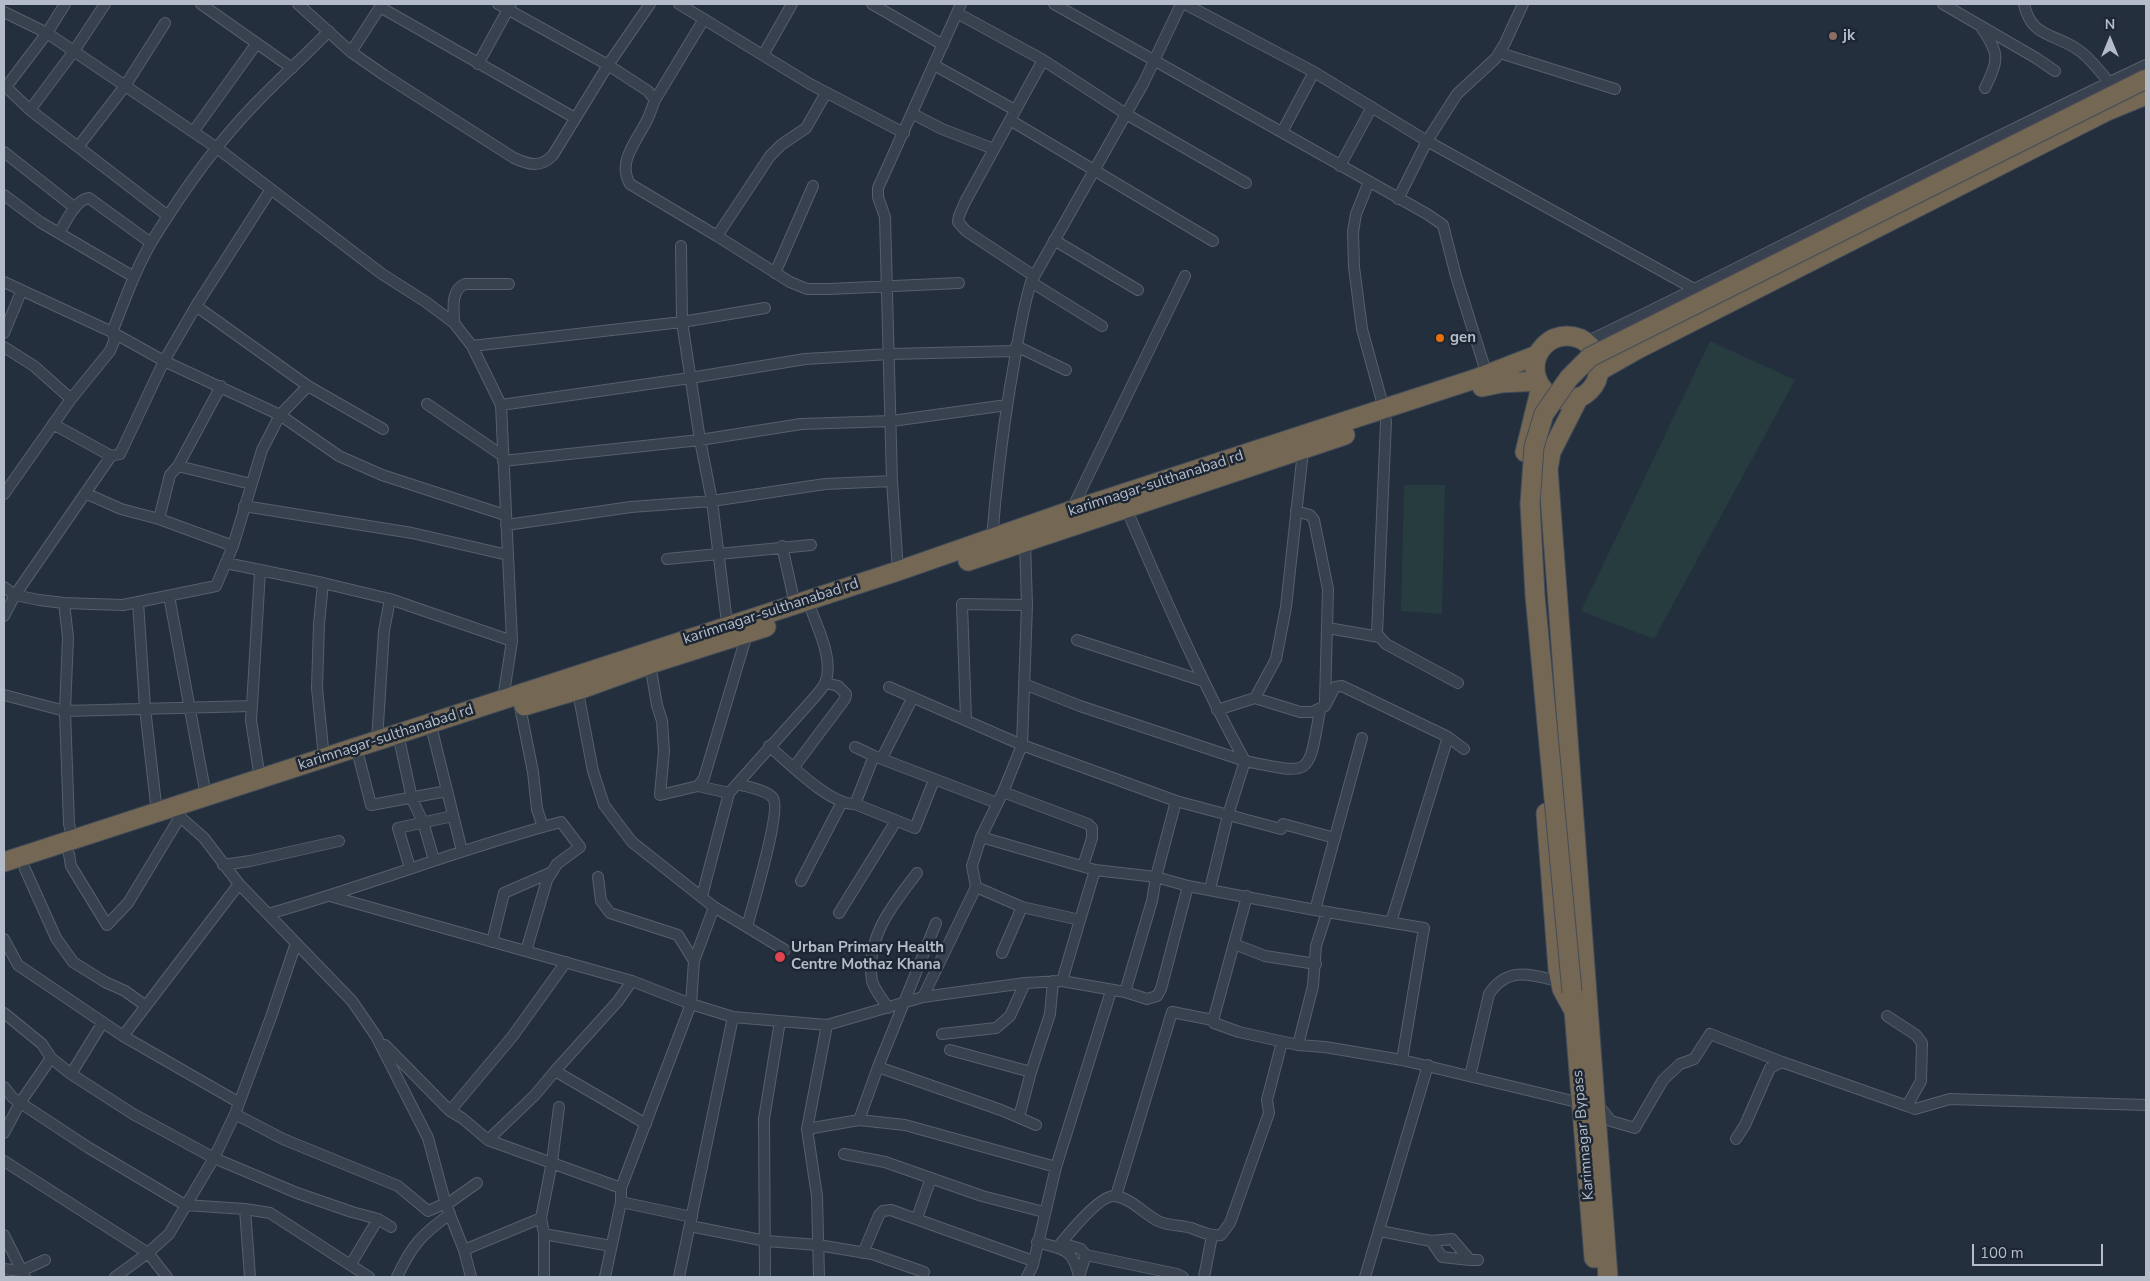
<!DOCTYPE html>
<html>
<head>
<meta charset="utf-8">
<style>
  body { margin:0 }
  #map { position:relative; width:2150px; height:1281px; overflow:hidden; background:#242f3e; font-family:"Nunito Sans",sans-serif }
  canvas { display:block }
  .frame { position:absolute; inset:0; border:5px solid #b4bcc9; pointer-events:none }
  .north { position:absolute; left:2085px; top:15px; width:50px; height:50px; -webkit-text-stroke:4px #1d2633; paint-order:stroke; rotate:0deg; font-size:14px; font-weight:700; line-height:20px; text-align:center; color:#b4bcc9 }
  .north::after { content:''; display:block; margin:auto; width:18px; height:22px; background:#b4bcc9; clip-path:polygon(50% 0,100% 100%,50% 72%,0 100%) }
  .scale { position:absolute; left:1972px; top:1244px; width:131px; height:22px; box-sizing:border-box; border:2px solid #b4bcc9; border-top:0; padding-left:6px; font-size:15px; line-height:18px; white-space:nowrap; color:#b4bcc9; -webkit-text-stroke:4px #1d2633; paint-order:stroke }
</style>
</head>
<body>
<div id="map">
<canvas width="2150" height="1281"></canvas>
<div class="frame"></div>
<div class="north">N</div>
<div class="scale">100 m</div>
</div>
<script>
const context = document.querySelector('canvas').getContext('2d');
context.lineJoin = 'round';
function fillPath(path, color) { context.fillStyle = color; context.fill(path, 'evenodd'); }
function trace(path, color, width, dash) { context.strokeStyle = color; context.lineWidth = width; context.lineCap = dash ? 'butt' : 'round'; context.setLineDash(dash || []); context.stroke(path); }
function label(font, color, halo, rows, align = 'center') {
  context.font = font + ' "Nunito Sans",sans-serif'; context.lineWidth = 5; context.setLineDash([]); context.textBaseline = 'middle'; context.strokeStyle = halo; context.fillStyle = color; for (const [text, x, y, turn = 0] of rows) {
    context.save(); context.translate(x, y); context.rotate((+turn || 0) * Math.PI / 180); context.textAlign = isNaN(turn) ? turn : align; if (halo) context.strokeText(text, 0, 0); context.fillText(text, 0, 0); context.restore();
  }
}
fillPath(new Path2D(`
  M1710,341L1795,380L1654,639L1581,611Z
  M1404,485H1445L1442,614L1401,611Z`), '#263c3f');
const street = new Path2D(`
  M201,4L292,68
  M298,4L351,52L384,75L514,158C529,165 541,168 553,155L608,65L650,4
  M498,4L608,65L648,91L655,100C652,107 650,115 646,122C636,142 617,162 630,184L717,236L790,282L807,289H829L959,283
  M679,4L810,84L904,133
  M872,4L943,45
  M1054,4L1427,214L1443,225L1456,276L1487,375
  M1185,4L1314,72L1427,141L1398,199
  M1523,4L1505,43L1496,58L1457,94L1427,141L1696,290
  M1943,4L2036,58L2055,71
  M2024,4C2031,37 2053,33 2077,49C2090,57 2099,71 2109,82
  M380,7L575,118
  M4,12L47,33L217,148L382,274L426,302L454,323L472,346L501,405L512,641L503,699
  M957,13L1043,60L1126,114L1246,183
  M1981,27C2000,54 1999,59 1985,88
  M351,52L382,4
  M1500,53L1615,89
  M763,55L792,4
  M478,64L511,4
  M934,65L1015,110
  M4,86L6,87L47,33L65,4
  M6,87L30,110L168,216
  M655,100L704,19
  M30,110L74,51L105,4
  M913,114L942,129L994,149
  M1010,120L1213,241
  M193,132L257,43
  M1282,132L1314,72
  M78,147L125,86L165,23
  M4,152L75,208
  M1340,166L1372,107
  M1369,182L1356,214L1353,232L1354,267L1362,329L1384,409
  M4,195L40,222L134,277
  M59,233C66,222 75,200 89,198L151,243
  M717,236L770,156L781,145L806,128L826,93
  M1054,240L1138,290
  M681,246L682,322L700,440L712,501L728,631
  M775,273L813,186
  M1034,276L966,231L958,222L959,216L965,202L1043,60
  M4,282L112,332L164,361L280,415L339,456L382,475L505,515
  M1031,282L1102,326
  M196,306L308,386L383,429
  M454,323C454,310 450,290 465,284H509
  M4,333L21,292
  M1586,342C1774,252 1958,153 2146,65
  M472,346L682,322L765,308
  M1016,346L1066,370
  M4,347L34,366L71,399
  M427,404L503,456
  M501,405L690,378L805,359L890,354L1016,351
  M1386,421L1377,634L1386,644L1458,683
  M53,424L111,456
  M503,461L700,440L801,424L892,421L1007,405
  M178,466L221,386
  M85,493L121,509L159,519
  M4,494L71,399L110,351L115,339L112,332C125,300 136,267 154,238C183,191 217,143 255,104C279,79 305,56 329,31
  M244,506L412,533L508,555
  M1071,511L1185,276
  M1296,511L1310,515L1314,520L1328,589L1325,701
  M506,525L631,507L712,501L825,484L892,481
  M992,539C996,488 1002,437 1010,387C1017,350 1020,318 1031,282L1143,84L1181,4
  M233,546L159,519L170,475L178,466L251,484
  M782,546L795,604
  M667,559L811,545
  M226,563L323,583L319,624L317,688L324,758
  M898,571L892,481L885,217L878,197V188L961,4
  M323,583L390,599L512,641
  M4,587L15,595L39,600L64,603L123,605L216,586L233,546L262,450L280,415L308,386
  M169,596L206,796
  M138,602L145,708L157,813
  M64,603L68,637L65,711L69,824L73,841
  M4,616L15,595L111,456L120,454L164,361L196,306L271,189
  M1328,628L1379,637
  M1077,640L1203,681
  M650,664L657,705L662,721L664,751L660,795L698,786L704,778L747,634
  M1024,684L1080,706L1245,761C1200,679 1163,594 1126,508
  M577,687L593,771L604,805L632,842L714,907L785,950
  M889,687L1022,745L1003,792L981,837L1095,870
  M4,695L65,711L252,706L260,571
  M1255,698L1276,659L1286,607L1303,451
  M252,706L251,720L260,779
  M520,707L533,772L537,809L543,827
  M1217,710L1255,698L1300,712H1312L1325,706L1335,687L1342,686L1448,737L1464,749
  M966,720L962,604L1027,605
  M433,734L462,851
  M377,740L384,631L390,599
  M400,743L412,799L423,822L434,860
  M769,746C789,763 830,805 855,804
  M855,747L874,756L997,803
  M874,756L855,804L915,828L934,780
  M359,758L371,805L447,791
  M882,758L913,697
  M794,767L845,699L846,694L838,686L825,683
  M738,784C747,787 767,790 773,798C782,810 752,907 747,927
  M698,786L729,793
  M1003,792L1088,824L1092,828V838L1083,866
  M1176,801L1281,829
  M170,808L204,838L239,884L352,1001L376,1036L428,1138L446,1205L464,1250L471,1277
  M1283,824L1335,838
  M981,837L972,866L976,887L1022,907
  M69,854L71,866L107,925L128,903L180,817
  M223,865L250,861L339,841
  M410,868L398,828L453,816
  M25,869L56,938L73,962L105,982L125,991L146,1006
  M598,877L601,901L610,913L678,935L694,961
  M801,881L842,802
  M1210,889L1228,815L1245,761C1313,775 1308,777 1320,710
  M330,896L632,981L618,1001L555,1071L646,1124
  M702,896L729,793L813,699C817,694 823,688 825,683C834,662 819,631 812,612
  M1247,896L1214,1017V1023L1239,1032L1298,1045L1325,1047L1402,1060
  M1315,910L1362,738
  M839,913L896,821
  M268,914C367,886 462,848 561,822L580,847L557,864L547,880L526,951
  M1080,920L1095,870L1156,877L1188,886L1315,910L1424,928L1402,1060L1581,1103
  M1391,922L1448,737
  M4,939L18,965L123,1036L239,884
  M492,942L504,893L552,872
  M1234,944L1265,956L1316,964
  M1002,953L1022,907L1080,920L1062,981
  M632,981L691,1004L694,961L714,907
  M1125,992L1147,999L1157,996L1161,989L1188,886
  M923,997L976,887
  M888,1008C883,1000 874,989 872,981C865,937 893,905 917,873
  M4,1013L42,1044L51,1058L71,1074L133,1114L214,1158L297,1193L352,1212L378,1219L391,1227
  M942,1034L996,1028L1010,1016L1025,983
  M123,1036L238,1102
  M385,1045L450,1111L462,1118L488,1140L621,1188
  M1298,1045L1313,986L1316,946L1327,912
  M950,1050L1031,1072
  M878,1067L1001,1110L1036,1125
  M71,1074L103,1022
  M1470,1076L1489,994C1508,965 1532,975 1561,982
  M4,1087L13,1098L89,1148L185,1205L245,1209L270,1213L369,1277
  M1598,1105L1611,1121L1635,1128L1663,1080L1680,1064L1694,1059L1710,1034L1782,1062L1907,1106L1921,1081L1922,1043L1916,1035L1887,1016
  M1907,1106L1915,1109L1950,1099L2146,1105
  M450,1111L512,1037L566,962
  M235,1114L283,1139L398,1186L428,1211L444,1204L446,1205L450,1214C421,1235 412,1245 397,1277
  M1019,1117L1031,1072L1050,1014L1053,981
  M859,1120L905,1125L1056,1167
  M807,1129L859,1120L878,1067L936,923
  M4,1133L20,1103L51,1058
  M1736,1139L1745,1125L1770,1068L1782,1062
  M488,1140L535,1095L555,1071
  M844,1154L885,1162L982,1196L1044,1212
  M4,1161L148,1253L167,1277
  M1116,1196L1172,1012L1213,1020
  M621,1202L692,1217
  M446,1205L477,1183
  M245,1209L250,1277
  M917,1218L931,1178
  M690,1226L766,1241L818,1245L872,1254L924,1272
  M1380,1231L1431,1241
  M544,1234L611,1246
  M4,1235L25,1277
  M1037,1242C1064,1250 1072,1247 1079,1276
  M464,1250L541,1218
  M863,1253L879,1215L883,1211L891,1210L1033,1261
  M1086,1255L1177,1274L1183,1277
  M1470,1260L1442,1257L1431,1241L1452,1239L1470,1260H1478
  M351,1264L378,1219
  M4,1269L21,1271L45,1260
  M1079,1276L1086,1255L1081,1249L1061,1243C1070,1232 1101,1194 1115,1196C1131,1198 1144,1214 1158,1221C1168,1226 1181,1225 1191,1228C1202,1232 1210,1236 1221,1235L1230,1223L1269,1113L1267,1100L1282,1042
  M115,1277L148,1253L169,1234L214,1158L235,1114L271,1017L296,943
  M544,1277V1234L541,1218L552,1162L559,1107
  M605,1277L621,1202V1188L691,1004L733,1017L827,1025L923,997L1025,983L1062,981L1125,992L1152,901L1156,877L1176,801L1022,745L1027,605L1025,542
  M679,1277L733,1017
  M765,1277L764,1119L780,1021
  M819,1277L817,1196L807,1129L827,1025
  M1027,1277L1033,1265L1056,1167L1111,991
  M1204,1277L1212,1236
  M1365,1277L1428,1065`);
const highway = new Path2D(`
  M1535 368a32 32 0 1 1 64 0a32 32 0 1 1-64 0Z
  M1599,371L1636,350L2107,111L2146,95
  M1482,387L1501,383L1538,381
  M1579,397L1551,452L1548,469L1608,1277
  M1525,452L1541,387
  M968,561L1345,435
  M524,706L578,690L650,664L766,627
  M1546,813L1558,969L1562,989L1574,1011
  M4,862L898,571L1070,511L1475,379L1537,355
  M1573,998L1594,1258`);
trace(street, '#565f6c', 12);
trace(highway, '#434c59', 21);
trace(street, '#38414e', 10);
trace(highway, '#746855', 19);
const highwayBridge = new Path2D(`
  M1572,992L1535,595L1530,504L1534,447L1544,414L1569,378L1590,357L2146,79`);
trace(highwayBridge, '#434c59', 21, []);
trace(highwayBridge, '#746855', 19);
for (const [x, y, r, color] of [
  [1833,36,5,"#8d6e63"],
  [1440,338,5,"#e8710a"],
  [780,957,6,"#e0444e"]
]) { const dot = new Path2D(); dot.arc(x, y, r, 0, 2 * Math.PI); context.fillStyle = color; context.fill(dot); trace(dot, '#1d2633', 2); }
label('bold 15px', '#b4bcc9', '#1d2633', [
  ["jk",1843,36],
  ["gen",1450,338],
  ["Urban Primary Health",791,948],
  ["Centre Mothaz Khana",791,965]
], 'left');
label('15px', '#b4bcc9', '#1d2633', [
  ["karimnagar-sulthanabad rd",1156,484,-18],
  ["karimnagar-sulthanabad rd",771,612,-18],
  ["karimnagar-sulthanabad rd",386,738,-18],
  ["Karimnagar Bypass",1584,1135,-95]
]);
</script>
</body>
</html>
